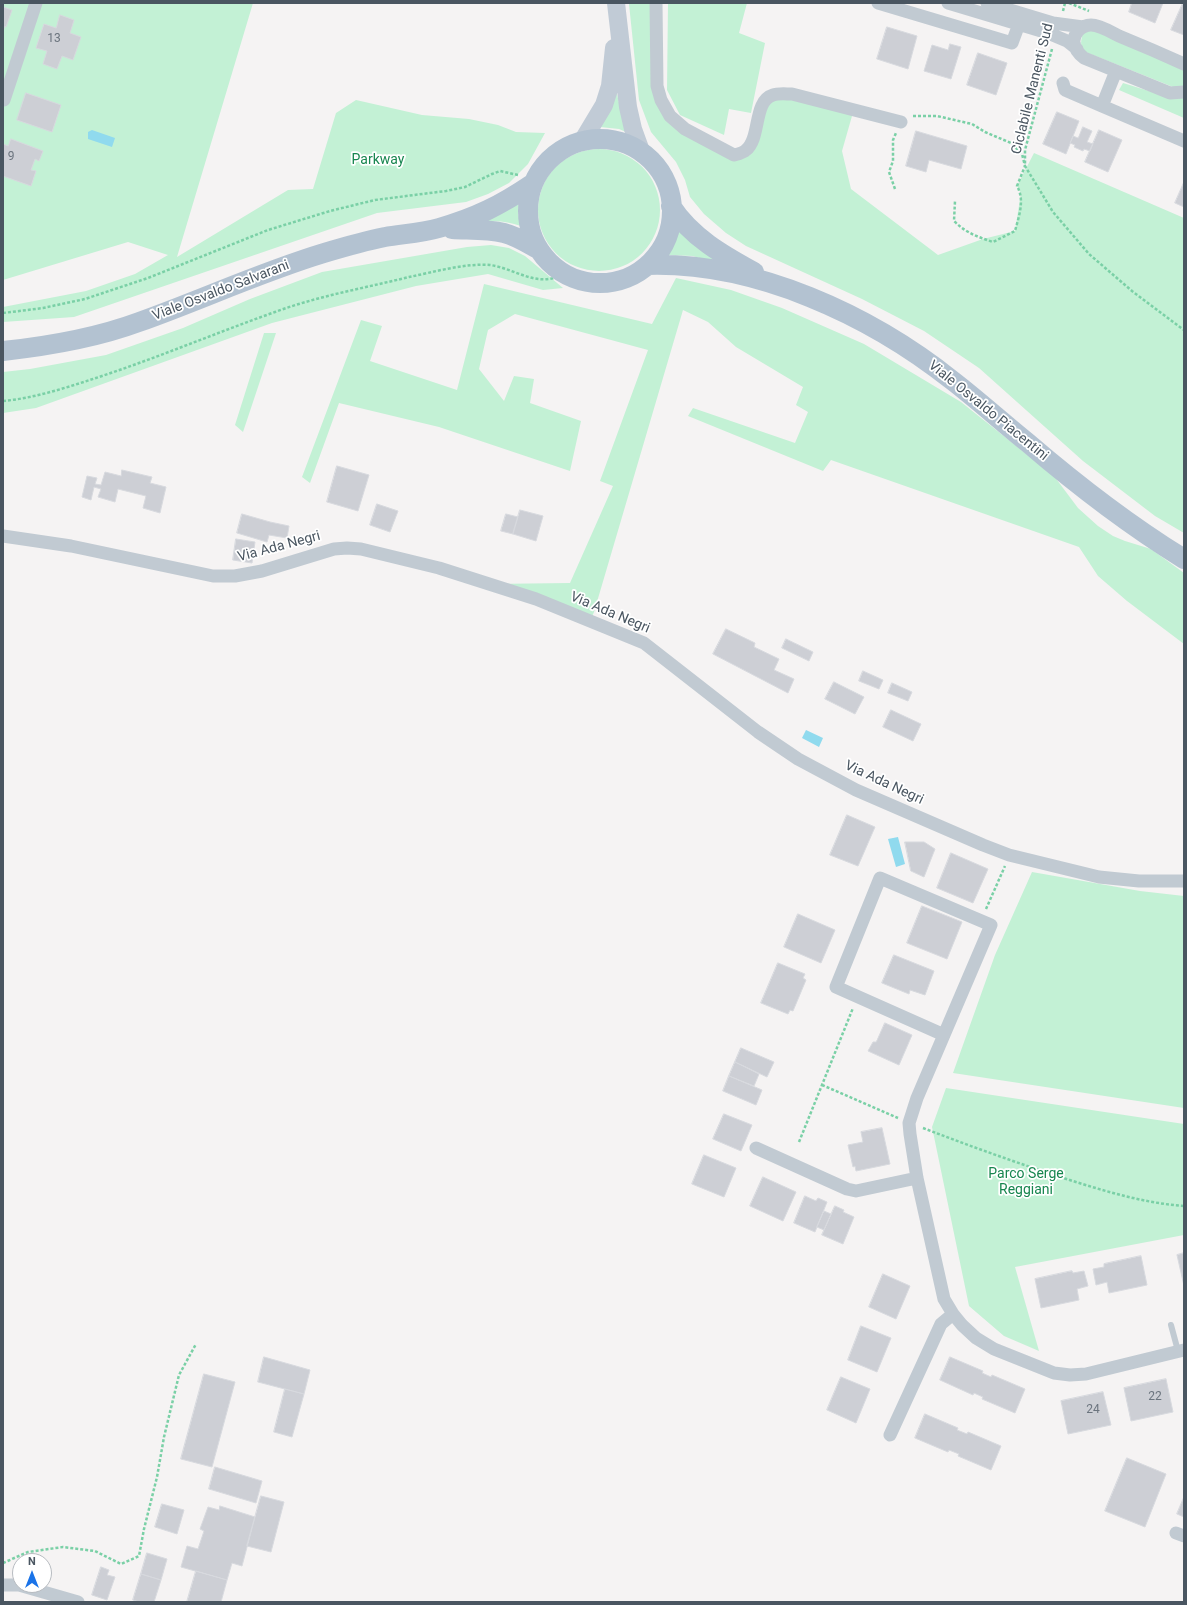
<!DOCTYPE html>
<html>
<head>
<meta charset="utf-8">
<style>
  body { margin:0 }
  #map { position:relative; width:1187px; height:1605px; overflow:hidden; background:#f5f3f3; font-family:Roboto,sans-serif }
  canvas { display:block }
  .frame { position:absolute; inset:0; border:4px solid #4a5661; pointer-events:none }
  .north { position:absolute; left:12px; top:1553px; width:40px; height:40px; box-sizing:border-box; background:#fff; border:1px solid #b7bbc0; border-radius:50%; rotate:0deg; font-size:11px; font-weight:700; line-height:16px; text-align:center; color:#4a5661 }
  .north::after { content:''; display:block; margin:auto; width:14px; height:18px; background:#1a73e8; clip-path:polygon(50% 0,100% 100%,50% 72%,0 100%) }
</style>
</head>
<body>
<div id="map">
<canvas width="1187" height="1605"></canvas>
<div class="frame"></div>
<div class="north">N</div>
</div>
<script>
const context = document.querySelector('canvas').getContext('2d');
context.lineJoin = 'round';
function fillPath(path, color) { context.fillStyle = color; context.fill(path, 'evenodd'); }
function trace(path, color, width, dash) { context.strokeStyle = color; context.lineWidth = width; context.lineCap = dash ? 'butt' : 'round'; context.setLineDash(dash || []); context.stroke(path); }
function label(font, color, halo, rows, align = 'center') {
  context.font = font + ' Roboto,sans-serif'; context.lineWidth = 3.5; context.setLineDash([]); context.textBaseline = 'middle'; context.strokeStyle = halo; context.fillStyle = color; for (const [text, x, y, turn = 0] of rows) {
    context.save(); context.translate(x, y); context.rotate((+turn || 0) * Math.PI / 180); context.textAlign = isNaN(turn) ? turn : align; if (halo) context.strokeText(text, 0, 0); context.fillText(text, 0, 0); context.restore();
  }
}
fillPath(new Path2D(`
  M3,3H253L177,257L288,190L313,189L336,113L356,100L422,115L469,119L498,125L516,132L545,133L528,164L509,183L488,194L466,202L377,213L74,317L3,322V307L86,291L135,274L168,255L128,242L3,280Z
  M668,3H747L739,33L765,43L751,113L729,109L724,135L680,115L667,90Z
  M629,4H657V86L670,116L734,155L746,150L773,94L854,109L842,151L851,189L938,255L983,239L1015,231L1021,193L1017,186L1034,153L1184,218V533L1155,516L1083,461L979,368L924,331L862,299L746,246L726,233L704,214L690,197L685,180L676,162L651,132L639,100Z
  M1089,30L1097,31L1184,70V86L1178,89L1083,51C1080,44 1081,40 1083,33Z
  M619,73L617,94L626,132L619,129L600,127Z
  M1123,83L1175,99L1184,97V118L1119,90Z
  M538 210a61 61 0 1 1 122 0a61 61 0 1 1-122 0Z
  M519,202L518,214L521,226C508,222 498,220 483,222Z
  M679,227L734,269L693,256L667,255L675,242Z
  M491,245L509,248L525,256L563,288L543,290L488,274L416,286L272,323L36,408L3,413V372L30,369L106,355L183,328L250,299L322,272L467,247Z
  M676,278L731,290L782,308L864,344L961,402L1054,476L1078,508L1098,526L1113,536L1125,541L1151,549L1184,573V644L1127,601L1098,576L1079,547L831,460L823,471L688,416L693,408L795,443L808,412L796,405L803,387L736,347L708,322L683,310L594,612L590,621L489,584L570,583L613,486L600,481L648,350L515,314L488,330L479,369L504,401L514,376L534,379L530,403L581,421L570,471L439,427L339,403L310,483L302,477L361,320L382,326L370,361L457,390L484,284L652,324Z
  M264,333H276L243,432L235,425Z
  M1032,872L1140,891L1184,896V1108L953,1073L995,955Z
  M946,1088L1184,1124V1235L1015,1267L1039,1351L1004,1336L969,1306L932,1127Z`), '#c3f1d5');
fillPath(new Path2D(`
  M92,130L115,138L112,147L88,139V132Z
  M806,730L823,738L819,747L802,738Z
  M898,837L905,864L896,867L888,839Z`), '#90daee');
const building = new Path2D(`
  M1132,3H1163L1155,23L1129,12Z
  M1183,3H1184V35L1171,30Z
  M3,7L12,10L6,27L5,26L3,31Z
  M60,15L74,20L70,33L81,37L73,60L62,56L57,69L43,64L47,51L36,48L44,24L56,28Z
  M887,27L917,36L908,69L877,59Z
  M950,44L961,47L951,79L924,71L932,45L948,50Z
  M978,53L1007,63L996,95L967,85Z
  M26,93L61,105L52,132L17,120Z
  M1057,112L1079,121L1066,154L1043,144Z
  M1083,127L1092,131L1087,142L1093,144L1090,151L1084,149L1083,151L1074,147L1075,145L1070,143L1073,136L1078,138Z
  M1099,130L1122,140L1108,172L1085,162Z
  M916,131L967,146L961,169L929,160L926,172L906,166Z
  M11,139L43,151L39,161L35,159L31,170L36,171L31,186L3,176V144L8,146Z
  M1184,182V207L1175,203Z
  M337,466L369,475L358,511L327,502Z
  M122,470L152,477L150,483L166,487L160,513L143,508L146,496L118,489L115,502L98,497L101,489L94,487L91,500L82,497L87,476L97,478L95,484L101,485L105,472L121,476Z
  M377,504L398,511L390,532L370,525Z
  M520,510L543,516L536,541L513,534Z
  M242,514L270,522L289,526L287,538L269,535L267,542L237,533Z
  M506,514L518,517L513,534L501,531Z
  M236,539L255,542L252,563L233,560Z
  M726,629L755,643L754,647L779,659L774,670L794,679L788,693L713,654Z
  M786,639L813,652L809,661L782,648Z
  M863,671L883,680L879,689L859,681Z
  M834,682L864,697L855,714L825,699Z
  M892,683L912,692L908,701L888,693Z
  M891,710L921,724L913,741L883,727Z
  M847,815L875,827L858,866L830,855Z
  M905,842H924L935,849L924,877L911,871Z
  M951,853L988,869L973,903L937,888Z
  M922,906L962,922L947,959L907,943Z
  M798,914L835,930L821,963L784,947Z
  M894,955L934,971L925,995L910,990L909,994L882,983Z
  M778,963L805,974L803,978L806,980L793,1011L790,1010L788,1014L761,1003Z
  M885,1023L912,1035L899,1065L868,1051L873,1042H876Z
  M741,1048L774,1062L767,1077L735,1062Z
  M735,1062L759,1074L754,1086L729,1076Z
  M729,1076L762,1090L756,1105L723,1091Z
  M724,1114L752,1125L741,1151L713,1139Z
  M882,1128L890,1164L856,1171L855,1166L853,1167L848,1145L863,1142L861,1132Z
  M704,1155L736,1168L724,1197L692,1184Z
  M763,1177L796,1192L783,1221L750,1206Z
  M805,1196L816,1201L818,1198L827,1202L815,1232L794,1223Z
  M835,1206L844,1210L843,1212L854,1217L843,1244L822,1235Z
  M824,1211L831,1214L824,1230L817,1227Z
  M1184,1253V1286L1177,1255Z
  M1141,1256L1147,1285L1109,1293L1107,1282L1096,1285L1093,1269L1104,1267V1264Z
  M1072,1271L1073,1273L1084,1271L1088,1286L1077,1289L1079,1300L1041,1308L1035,1279Z
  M883,1274L910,1286L896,1319L869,1307Z
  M861,1326L891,1338L877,1372L848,1360Z
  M264,1357L310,1370L304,1394L258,1382Z
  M950,1357L983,1371L982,1373L991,1377L992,1375L1025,1389L1015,1413L982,1399L983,1397L974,1393L973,1395L940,1380Z
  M204,1374L235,1382L212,1467L181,1459Z
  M841,1377L870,1389L856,1423L827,1410Z
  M1166,1379L1173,1412L1131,1421L1124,1388Z
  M285,1389L304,1394L292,1437L274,1432Z
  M1103,1392L1111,1425L1068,1434L1061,1401Z
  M925,1414L958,1428L957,1430L967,1434L968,1432L1001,1446L991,1470L958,1456L959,1454L949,1450L948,1452L915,1438Z
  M1127,1458L1166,1474L1145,1527L1105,1511Z
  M215,1467L262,1481L256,1503L209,1489Z
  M261,1496L284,1502L271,1552L247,1546Z
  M1184,1497V1517L1177,1514Z
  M162,1504L184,1510L177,1534L155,1527Z
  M220,1506L255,1517L242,1566L232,1563L227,1580L181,1567L187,1546L198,1549L204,1531L200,1529L208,1507L219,1510Z
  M147,1553L167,1559L161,1580L141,1574Z
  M101,1567L109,1570L107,1575L115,1577L107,1600L92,1595Z
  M196,1571L227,1580L221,1602H187Z
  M141,1574L161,1580L154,1602H139L133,1600Z`);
fillPath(building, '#cdcfd5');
trace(building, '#d7d9de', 1);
trace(new Path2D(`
  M1069,3L1089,11
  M1063,11L1065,3
  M1052,49L1025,150V166L1053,212L1089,254L1132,291L1184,330
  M913,116H937L972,124L985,132L1011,143L1022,154L1025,166L1017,186C1025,200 1019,216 1015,231L993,242C978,237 966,233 954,221L955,201
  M895,189L889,172L893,161V140L896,133
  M3,313L43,308L85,299L148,278L268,230L330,211L375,200L446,191L465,187L492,174L500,171L518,175
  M3,401C36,398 68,387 99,377C159,357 216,333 275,312C318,296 365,288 409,277C434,272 465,263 490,265C512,268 532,284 554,278L560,271
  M986,909L1005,866
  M822,1085L898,1118
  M923,1128C967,1145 1012,1161 1057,1176C1098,1189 1141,1203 1184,1206
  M799,1142L853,1008
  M3,1563L28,1552L63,1547L95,1551L121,1564L139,1556L144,1529L157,1477L164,1437L179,1375L196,1344`), '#7ad0a6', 2.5, [3, 2]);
trace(new Path2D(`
  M1171,1325L1178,1351`), '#c1cad2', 6);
trace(new Path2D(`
  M656,3L657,86L661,100L670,116L685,129L734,155C738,154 743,153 746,150C761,138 753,101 773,95C778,93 786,94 792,94L901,122
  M878,3L1012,43L1019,24
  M948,3L1048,33L1067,41L1077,49
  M987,3L1053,23L1083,27
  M1184,64C1162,54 1141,45 1119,36C1111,32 1100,25 1091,25C1081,25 1073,34 1074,43C1075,50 1079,54 1084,58L1170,93L1184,92
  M1116,71L1102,106L1184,141
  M1063,83L1065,90L1102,106
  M4,100L36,3
  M3,536L71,546L213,576H235L262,571L334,549L347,548L361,549L439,568L536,599L644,643L758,732L798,759L856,790L983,845L1009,855L1099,877L1139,881H1184
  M944,1035L836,987L880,878L991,925L917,1098L909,1123L910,1134L917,1178L944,1299L953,1314L962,1325L976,1338L994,1349L1054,1373L1070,1375L1086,1374L1184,1350
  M756,1148L847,1189L856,1191L917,1178
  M890,1435L941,1324L953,1314
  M1176,1533L1184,1536
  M3,1585H19L78,1602`), '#c1cad2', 13);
trace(new Path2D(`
  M616,3L628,107L633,129L641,151
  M583,140L604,105L610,86L614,48`), '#c1cbd6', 18);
trace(new Path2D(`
  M528 211a72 72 0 1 1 144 0a72 72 0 1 1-144 0Z
  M671,206C691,237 723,255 754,272
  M452,229C469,230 487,229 504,233C516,236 527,243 538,249
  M648,265C756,262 870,315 953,381C979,401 1003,423 1028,443C1077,485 1129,525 1184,559
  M3,351C49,346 96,338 139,322C201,300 261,272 324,253C344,247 365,241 385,237C403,234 422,233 439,228C475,218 501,205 532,184`), '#b3c2d1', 20);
label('12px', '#6b747e', null, [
  ["13",54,39],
  ["9",11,157],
  ["22",1155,1397],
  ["24",1093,1410]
]);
label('14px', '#4a5661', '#fff', [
  ["Ciclabile Manenti Sud",1033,89,-76],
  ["Viale Osvaldo Salvarani",221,291,-21],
  ["Viale Osvaldo Piacentini",988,411,39],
  ["Via Ada Negri",279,547,-15],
  ["Via Ada Negri",610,613,23],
  ["Via Ada Negri",884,783,25]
]);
label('14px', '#17864f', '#fff', [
  ["Parkway",378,160],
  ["Parco Serge",1026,1174],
  ["Reggiani",1026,1190]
]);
</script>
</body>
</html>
